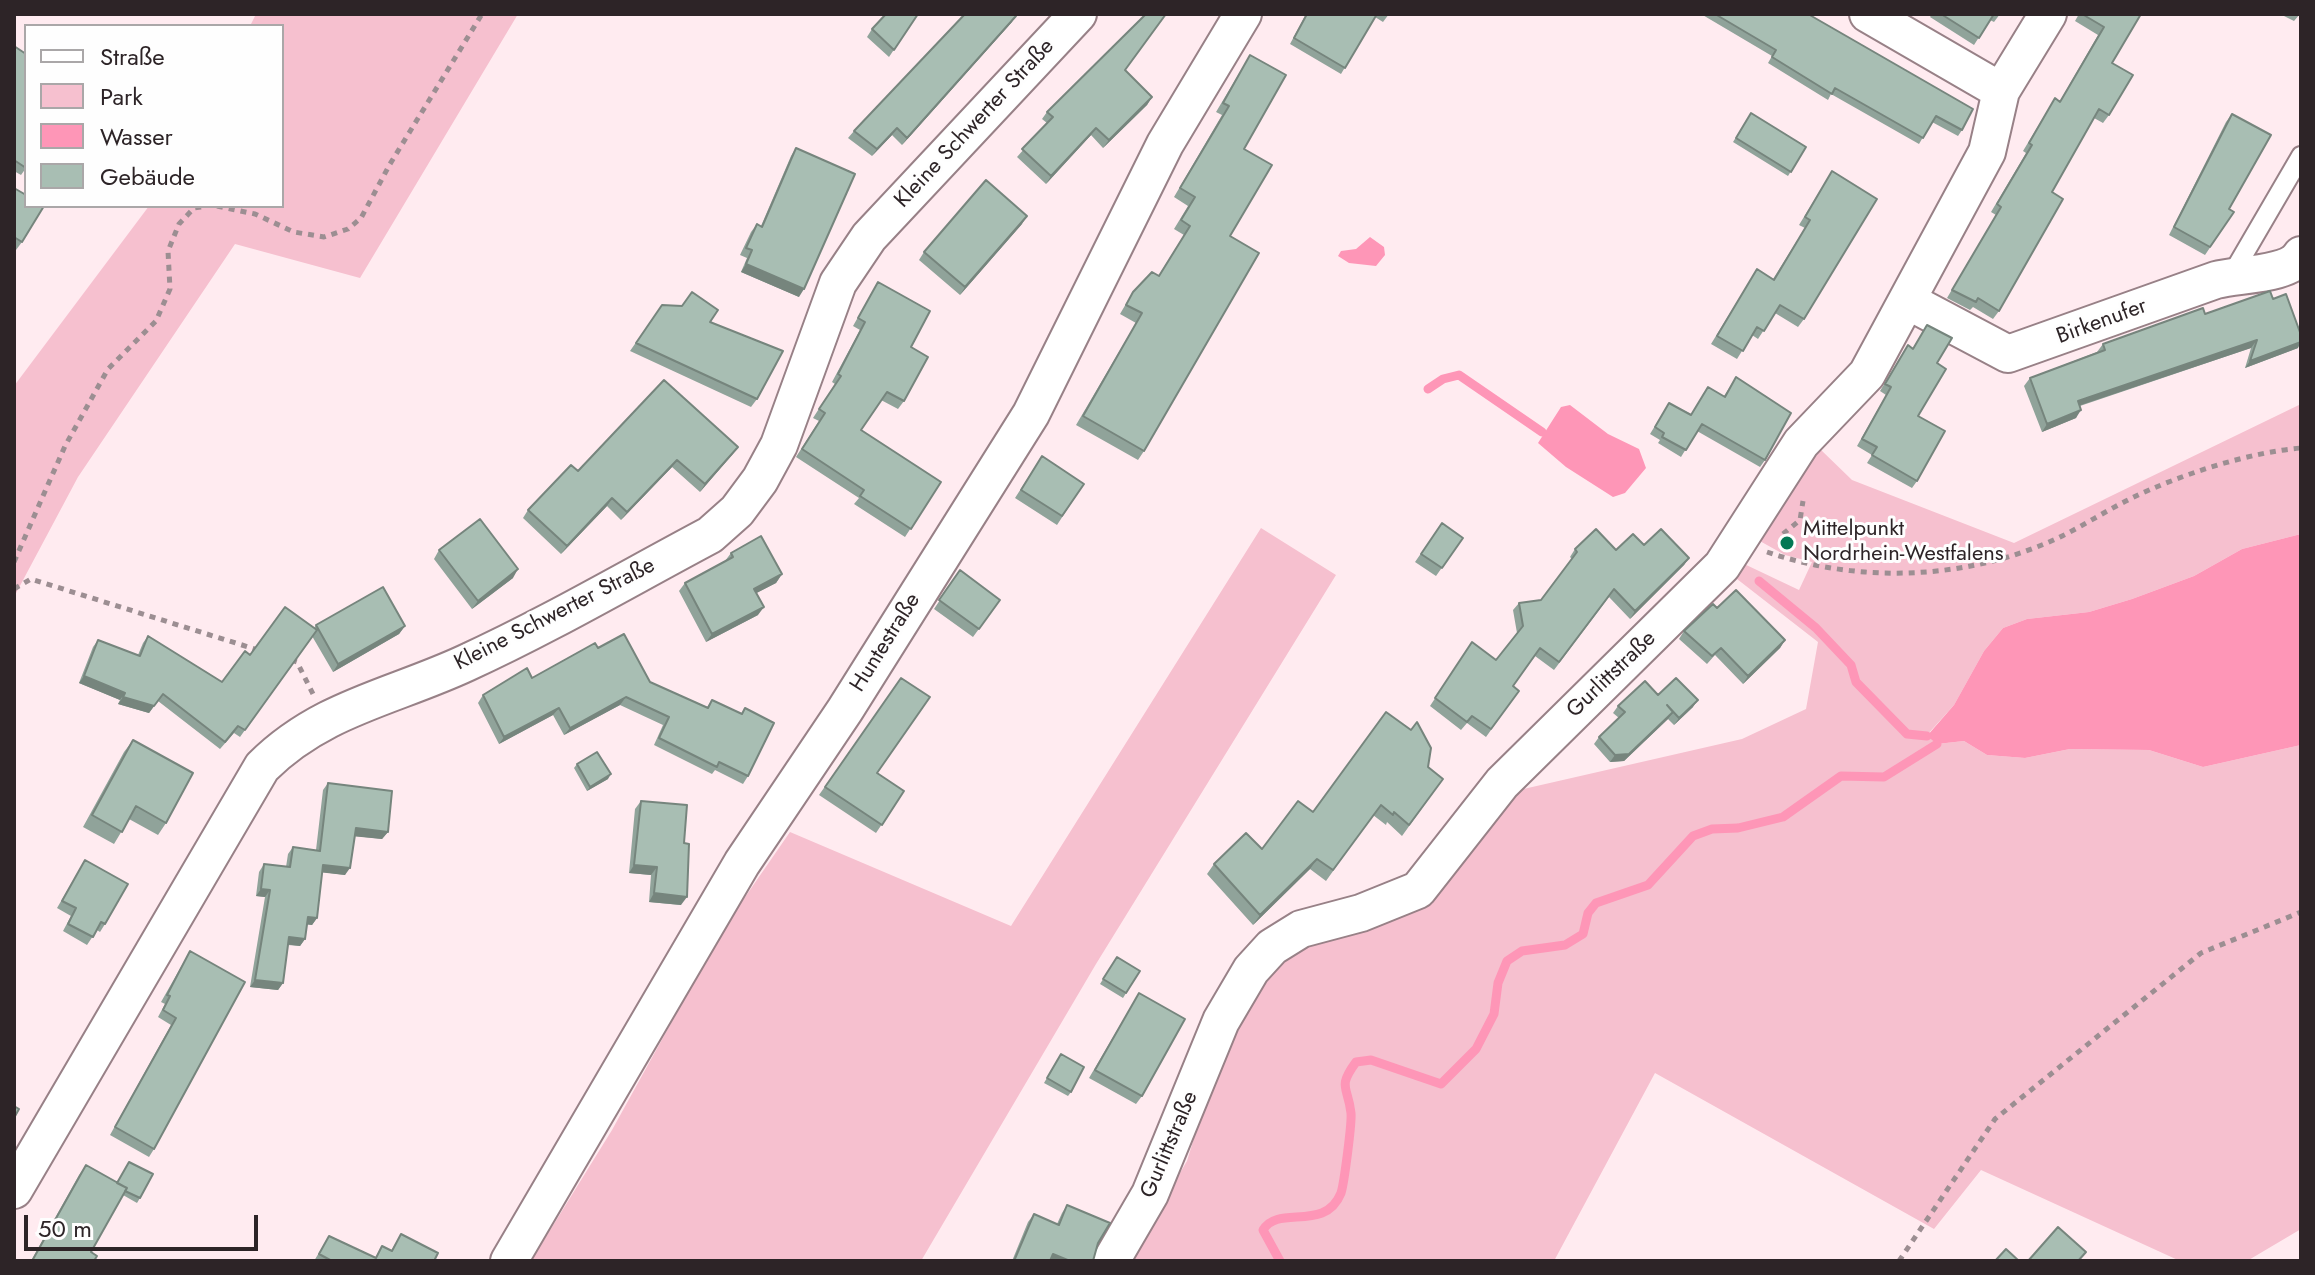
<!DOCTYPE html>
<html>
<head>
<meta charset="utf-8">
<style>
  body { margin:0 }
  #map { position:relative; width:2315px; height:1275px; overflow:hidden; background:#ffebf0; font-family:Jost,sans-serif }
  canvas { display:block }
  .frame { position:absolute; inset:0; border:16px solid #2d2427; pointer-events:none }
  .legend { position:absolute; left:24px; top:24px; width:260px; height:184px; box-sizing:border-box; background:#fefefe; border:2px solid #aaa7a8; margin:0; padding:10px 14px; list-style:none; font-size:24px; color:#2d2427 }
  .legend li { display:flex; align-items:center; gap:16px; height:40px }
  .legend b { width:40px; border:2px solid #aaa7a8 }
  .scale { position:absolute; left:24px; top:1215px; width:234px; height:36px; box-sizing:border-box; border:4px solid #2d2427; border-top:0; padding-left:10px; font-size:24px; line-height:28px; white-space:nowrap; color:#2d2427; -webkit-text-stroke:6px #fefefe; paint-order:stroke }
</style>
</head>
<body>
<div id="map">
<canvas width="2315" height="1275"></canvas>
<div class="frame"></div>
<ul class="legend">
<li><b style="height:10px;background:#fff"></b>Straße</li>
<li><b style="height:22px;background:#f6c0cf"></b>Park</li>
<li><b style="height:22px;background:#fe96b7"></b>Wasser</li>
<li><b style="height:22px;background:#a8beb3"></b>Gebäude</li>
</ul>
<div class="scale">50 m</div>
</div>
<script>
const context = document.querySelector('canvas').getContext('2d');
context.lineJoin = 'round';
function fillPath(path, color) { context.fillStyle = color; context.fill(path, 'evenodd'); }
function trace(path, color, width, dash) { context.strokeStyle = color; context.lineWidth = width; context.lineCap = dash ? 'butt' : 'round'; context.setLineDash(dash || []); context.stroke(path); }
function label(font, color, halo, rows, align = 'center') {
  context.font = font + ' Jost,sans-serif'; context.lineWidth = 6; context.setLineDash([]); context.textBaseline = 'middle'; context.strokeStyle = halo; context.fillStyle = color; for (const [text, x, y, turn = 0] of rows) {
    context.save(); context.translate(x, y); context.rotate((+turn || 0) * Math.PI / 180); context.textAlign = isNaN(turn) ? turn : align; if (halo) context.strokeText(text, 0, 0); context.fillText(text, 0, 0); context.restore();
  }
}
fillPath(new Path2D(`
  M256,14H518L360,278L235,244L78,477L14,597V386L149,206H282V26H250Z
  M2301,404V534L2242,549L2194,576L2132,599L2089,612L2027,619L2003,628L1984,651L1954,705L1927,735L1937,744L1964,741L1987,755L2025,758L2070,749L2149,750L2203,767L2301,745V1229L2247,1261H2180L1981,1170L1934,1229L1655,1073L1554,1261H1128L1187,1161L1229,1024L1280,953L1422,897L1506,793L1742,739L1806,709L1818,642L1728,572L1740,562L1799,590L1812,562L1785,555L1758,540L1810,451L1819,448L1852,480L2014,543Z
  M1261,528L1336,575L1096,964L921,1261H531L612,1130L723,929L790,832L1011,926Z`), '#f6c0cf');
fillPath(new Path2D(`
  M1370,237L1384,247L1385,255L1376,266L1349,263L1338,256L1341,251L1356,249Z
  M1570,405L1608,434L1639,449L1646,468L1625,493L1613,497L1566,467L1538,443L1561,407Z
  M2301,534V745L2203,767L2149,750L2070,749L2025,758L1987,755L1964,741L1937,744L1927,736L1954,705L1984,651L2003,628L2027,619L2089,612L2132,599L2194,576L2242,549Z`), '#fe96b7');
trace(new Path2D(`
  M1428,389L1443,379L1459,375L1542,432
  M1759,581L1816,628L1851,665L1856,682L1907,734L1927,736
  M1280,1261L1263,1230C1278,1204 1325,1233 1341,1193C1344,1184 1352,1123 1351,1113C1348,1086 1337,1088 1356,1062L1371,1060L1441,1084L1476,1049L1494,1014L1498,983L1507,961L1522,951L1565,945L1583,934L1588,913L1596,903L1648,885L1693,836L1712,829L1738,828L1783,817L1841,776L1884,777L1937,744`), '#fe96b7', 9);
const service = new Path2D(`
  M2231,276L2301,156`);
const minor = new Path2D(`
  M1868,14L2001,91
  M1908,301L2008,354L2216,280C2239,274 2290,275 2301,255
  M14,1190L262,767C321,708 393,697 466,663C549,625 629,578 710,535L737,511L760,480L779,445L838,283L869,237L1078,14
  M509,1261L742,863L845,710L1031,414L1165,144L1243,14
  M1111,1261L1150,1194L1221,1021L1251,970L1272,947L1301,929L1361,913L1418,890L1502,783L1722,566L1801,443L1867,374L1987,152L2001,91L2048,14`);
trace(service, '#988187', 22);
trace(minor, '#988187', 40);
trace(new Path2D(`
  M217,206L255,214L294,232L324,237L348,229L361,218L390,164L482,14
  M1783,534L1800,520L1803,501
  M1767,552C1861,584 1967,580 2058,538C2083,526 2107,510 2132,498C2179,475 2250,452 2301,448
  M14,562L65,446L108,369L156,321L170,289L168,251L179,224L194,208L207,206
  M14,589L31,579L258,650
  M291,660L297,662L313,694
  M1899,1261L1995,1119L2201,953L2301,912`), '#9c8e92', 5, [6, 6]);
trace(service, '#fff', 18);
trace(minor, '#fff', 36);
fillPath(new Path2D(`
  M918,14L889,57L867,37L872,29Z
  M1306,14H1389L1383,22L1375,17L1341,74L1290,44Z
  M1701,14H1808L1962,130L1958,136L1932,122L1919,144L1831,94L1828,100L1768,63L1772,56Z
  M1932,14H2000L1994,22L1990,20L1974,45L1930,17Z
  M2079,14H2141L2112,63L2109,115L2103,123L2094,118L2052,192L1999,311L1993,319L1973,307L1970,310L1947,298L1996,215L1991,212L2026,153L2023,151L2055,98L2060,101L2098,35L2075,21Z
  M2280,14H2300L2294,21Z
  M1016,16L1011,23L902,145L892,135L872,156L848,138L854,131Z
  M14,46L26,168L21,175L14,171Z
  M1250,55L1244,149L1230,236L1144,451L1138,460L1076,425L1136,323L1120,314L1127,302L1133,292L1159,275L1184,235L1174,229L1188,206L1174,197L1222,115L1216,112Z
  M1125,70L1152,97L1147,105L1103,148L1091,135L1046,184L1017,157L1047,123L1042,119L1047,112Z
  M1751,113L1806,147L1788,176L1733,142Z
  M2232,114L2229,209L2234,212L2205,255L2169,235L2226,122Z
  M796,148L799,297L741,272L747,258L740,255L751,232L757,224L761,226L791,156Z
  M1832,171L1804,319L1798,327L1775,313L1758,339L1752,335L1737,359L1711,344L1757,269L1773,279L1805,228L1799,225Z
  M14,188L22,242L16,250L14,249Z
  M1022,224L960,295L919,260L924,252Z
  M878,282L911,347L904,401L898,409L881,400L861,430L941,482L905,537L854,504L859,498L796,457L819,421L813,418L835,384L832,382L860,330L853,326Z
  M662,305L710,322L757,399L751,407L630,351Z
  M2205,314L2298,348L2245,368L2251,348L2080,406L2076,418L2042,432L2024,386L2030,378L2097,352L2103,344Z
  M1927,325L1937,363L1918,416L1917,481L1912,488L1867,463L1872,455L1857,446L1886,395L1880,391L1908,345L1913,348Z
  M1736,377L1765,460L1760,467L1697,431L1681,457L1658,443L1660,440L1650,434L1669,403L1691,414L1724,396Z
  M738,447L700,492L672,467L621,520L607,506L561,554L523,518L528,510L578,471Z
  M1042,456L1084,484L1057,525L1015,498Z
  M1442,523L1463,538L1436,576L1415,562Z
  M1644,545L1689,558L1684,565L1630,619L1609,597L1554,670L1535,656L1513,686L1519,691L1486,737L1467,723L1461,730L1430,706L1472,642L1496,660L1517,633L1513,610L1519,603L1541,600L1572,559L1570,557L1575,549L1616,550Z
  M439,550L513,578L472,609L434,559Z
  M731,553L782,574L776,583L756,593L758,615L706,642L679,591L685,583L725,561Z
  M960,570L1000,600L973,637L934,609Z
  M1717,608L1785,640L1780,648L1743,684L1715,655L1707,664L1679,639L1684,631Z
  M316,625L405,626L399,634L333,672L312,636L240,737L234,733L220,749L158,701L149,713L118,704L120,700L79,683L93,647L98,640L138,655L143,643L148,636L222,682L250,655L314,628Z
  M598,648L650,682L707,707L712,700L741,714L745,708L748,776L743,784L715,770L712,774L654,745L663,725L620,705L564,735L553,715L499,744L478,703L483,695L532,678Z
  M901,678L877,773L904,791L876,833L819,795Z
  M1658,695L1693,707L1674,725L1668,719L1624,761L1610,762L1594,744L1599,737L1619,718L1613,713L1618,706Z
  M133,740L166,823L158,835L129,819L114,844L83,827L124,752Z
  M577,764L608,779L587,791L574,768Z
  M1428,767L1443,779L1402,836L1387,822L1386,825L1373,815L1326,881L1310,869L1253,925L1207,874L1214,864L1262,849L1313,812Z
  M328,783L388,832L382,839L355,836L345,875L322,872L317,918L312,925L307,924L305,939L300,946L288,945L283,983L278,990L250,987L265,897L256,896L259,872L264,864L286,867L288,854L293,847L316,850L323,790Z
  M641,801L684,843L681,905L649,902L651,875L629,873L635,809Z
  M85,860L105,924L100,932L97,930L87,945L63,931L71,916L57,908Z
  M190,951L154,1149L149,1157L110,1135L171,1025L158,1017L165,1004L161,1002Z
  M1117,957L1140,971L1123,998L1100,984Z
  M1139,993L1142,1096L1136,1104L1089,1078Z
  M1058,1059L1071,1092L1068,1096L1044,1083Z
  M86,1165L140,1198L137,1203L123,1195L91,1252L94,1261H31L79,1175Z
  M1067,1205L1098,1243L1093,1261H1012L1028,1222L1034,1214L1057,1224L1062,1213Z
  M401,1234L434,1261H314L329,1236L375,1258L382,1246L391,1251Z`), '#90a39a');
fillPath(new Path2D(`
  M1016,16L1011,23L902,145L907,138Z
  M1152,97L1147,105L1103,148L1109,140Z
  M897,128L892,135L872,156L877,149Z
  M1096,128L1091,135L1046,184L1051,176Z
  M1027,216L1022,224L960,295L965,287Z
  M746,264L804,289L799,297L741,272Z
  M2257,340L2251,348L2072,408L2078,401Z
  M2301,342L2298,348L2245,368L2250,361Z
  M2081,410L2076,418L2042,432L2047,424Z
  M738,447L732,455L700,492L705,484Z
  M677,460L672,467L621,520L627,512Z
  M612,498L607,506L561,554L567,546Z
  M1689,558L1684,565L1630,619L1635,611Z
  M518,569L513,578L472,609L478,601Z
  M782,574L776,583L749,597L754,589Z
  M764,607L758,615L706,642L712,634Z
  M405,626L399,634L333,672L338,664Z
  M1785,640L1780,648L1743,684L1748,676Z
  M84,676L125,693L120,700L79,683Z
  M123,697L154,706L149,713L118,704Z
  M626,697L620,705L564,735L570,728Z
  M1698,700L1693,707L1674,725L1679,718Z
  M559,708L553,715L499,744L504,737Z
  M1673,712L1668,719L1624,761L1610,762L1615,755Z
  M611,774L608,779L587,791L590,787Z
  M356,828L388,832L382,839L351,836Z
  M1317,859L1310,869L1253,925L1260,915Z
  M323,865L350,868L345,875L318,872Z
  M634,865L657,867L651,875L629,873Z
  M261,889L270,890L265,897L256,896Z
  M654,893L687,897L681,905L649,902Z
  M308,917L317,918L312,925L302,924Z
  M289,937L305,939L300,946L284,944Z
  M255,980L283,983L278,990L250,987Z
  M1053,1254L1070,1261H1047Z`), '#76857d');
const building = new Path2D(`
  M886,14H918L894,50L872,29Z
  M965,14H1015L1016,16L907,138L897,128L877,149L854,131Z
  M1146,14H1166L1125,70L1152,97L1109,140L1096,128L1051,176L1022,149L1053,117L1047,112Z
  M1307,14H1377L1345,68L1294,38Z
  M1715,14H1808L1973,109L1962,130L1936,116L1923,138L1835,88L1832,94L1772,57L1776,50Z
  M1941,14H1994L1979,38Z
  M2082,14H2141L2112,63L2133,75L2109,115L2099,109L2052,192L2063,199L1999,311L1978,298L1976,302L1952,290L2001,207L1997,204L2032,145L2029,143L2055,98L2060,102L2104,27Z
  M14,46L26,54V168L14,160Z
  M1250,55L1286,75L1244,149L1272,165L1230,236L1259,253L1144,451L1083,416L1142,313L1126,305L1133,292L1152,272L1159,276L1190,226L1181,220L1195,197L1180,188L1229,106L1223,103Z
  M1751,113L1806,147L1791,172L1736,138Z
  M2232,114L2271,135L2229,209L2234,212L2210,247L2174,227Z
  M796,148L855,174L804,289L746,264L752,250L746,248L757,224L762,227Z
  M1832,171L1877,199L1804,319L1780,305L1764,331L1757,327L1743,351L1717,336L1757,269L1774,280L1810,220L1805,217Z
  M986,180L1027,216L965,287L924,252Z
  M14,188L26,195V206H44L22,242L14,237Z
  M878,282L930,311L911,347L928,357L904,401L887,392L861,430L941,482L911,529L860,496L864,490L802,449L825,413L819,409L841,376L838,374L865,322L858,318Z
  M2270,291L2273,299L2286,294L2301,335V342L2250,361L2257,340L2078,401L2081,410L2047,424L2030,378L2105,350L2103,344L2203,308L2205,314Z
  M692,292L718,310L710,322L783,351L757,399L636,343L662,305L682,306Z
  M1927,325L1952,338L1937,363L1946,369L1918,416L1945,431L1917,481L1872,455L1877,447L1862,439L1891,387L1885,384L1908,345L1913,349Z
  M1736,377L1791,413L1765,460L1702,424L1686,450L1662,437L1664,433L1655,427L1669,403L1691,415L1708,387L1725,397Z
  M664,380L738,447L705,484L677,460L627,512L612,498L567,546L528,510L571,465L578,471Z
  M1042,456L1084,484L1062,516L1021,490Z
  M480,519L518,569L478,601L439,550Z
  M1442,523L1463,538L1442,568L1421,554Z
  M1596,529L1616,550L1633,534L1644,545L1661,529L1689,558L1635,611L1614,589L1559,662L1540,648L1513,686L1519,691L1491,729L1472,716L1467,722L1435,698L1472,642L1496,660L1523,626L1519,603L1541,600L1577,552L1575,549Z
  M761,536L782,574L754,589L764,607L712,634L685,583L733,557L731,553Z
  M960,570L1000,600L979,629L939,600Z
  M383,587L405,626L338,664L316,625Z
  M1736,590L1785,640L1748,676L1721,648L1712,656L1684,631L1713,604L1717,608Z
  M285,607L317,630L245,730L238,726L225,742L163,694L154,706L123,697L125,693L84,676L98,640L140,656L148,636L222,682L245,651L250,655Z
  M624,634L650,682L708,708L712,700L742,714L745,708L774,723L748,776L719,762L717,767L659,738L669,717L626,697L570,728L559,708L504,737L483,695L527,668L532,678L595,643L598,648Z
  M901,678L930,697L877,773L904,791L882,825L825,787Z
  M1676,678L1698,700L1679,718L1667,705L1673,712L1629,754L1615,755L1599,737L1625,712L1618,706L1645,681L1658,695Z
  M1386,712L1411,730L1417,722L1431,748L1428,767L1443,779L1409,825L1394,812L1393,815L1381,805L1333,870L1317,859L1260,915L1214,864L1246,833L1262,849L1298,801L1313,812Z
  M133,740L193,773L166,823L136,806L122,832L92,815Z
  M597,752L611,774L590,787L577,764Z
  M328,783L392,791L388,832L356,828L350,868L323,865L317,918L308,917L305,939L289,937L283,983L255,980L270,890L261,889L264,864L290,867L293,847L320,851Z
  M641,801L687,805L684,843L689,844L687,897L654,893L657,867L634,865Z
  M85,860L128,884L105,924L101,922L93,937L68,924L76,908L62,901Z
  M190,951L245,982L154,1149L115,1127L176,1018L163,1010L170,996L167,995Z
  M1117,957L1140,971L1126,993L1103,979Z
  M1139,993L1185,1019L1142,1096L1095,1070Z
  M1061,1054L1084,1067L1071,1092L1047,1078Z
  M14,1106L19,1109L14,1118Z
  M129,1162L153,1174L140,1198L125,1191L127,1188L117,1183Z
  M86,1165L127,1188L91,1252L97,1256L94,1261H32Z
  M1067,1205L1110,1223L1098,1243L1093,1261H1070L1053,1254L1050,1261H1014L1034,1214L1059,1225Z
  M2058,1227L2086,1252L2078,1261H2028Z
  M401,1234L438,1253L434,1261H332L319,1254L329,1236L376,1258L382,1246L392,1251Z
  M2006,1249L2019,1261H1995Z`);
fillPath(building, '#a8beb3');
trace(building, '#76857d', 2);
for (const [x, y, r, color] of [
  [1787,543,8,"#027854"]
]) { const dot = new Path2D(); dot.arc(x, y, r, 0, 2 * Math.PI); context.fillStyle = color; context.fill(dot); trace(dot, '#fefefe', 3); }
label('22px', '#2d2427', '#fefefe', [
  ["Kleine Schwerter Straße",975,124,-47],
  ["Birkenufer",2102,322,-20],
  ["Kleine Schwerter Straße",555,615,-27],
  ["Huntestraße",886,643,-58],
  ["Gurlittstraße",1612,675,-44],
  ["Gurlittstraße",1170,1145,-67]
]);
label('22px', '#2d2427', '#fefefe', [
  ["Mittelpunkt",1803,530],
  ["Nordrhein-Westfalens",1803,555]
], 'left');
</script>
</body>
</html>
